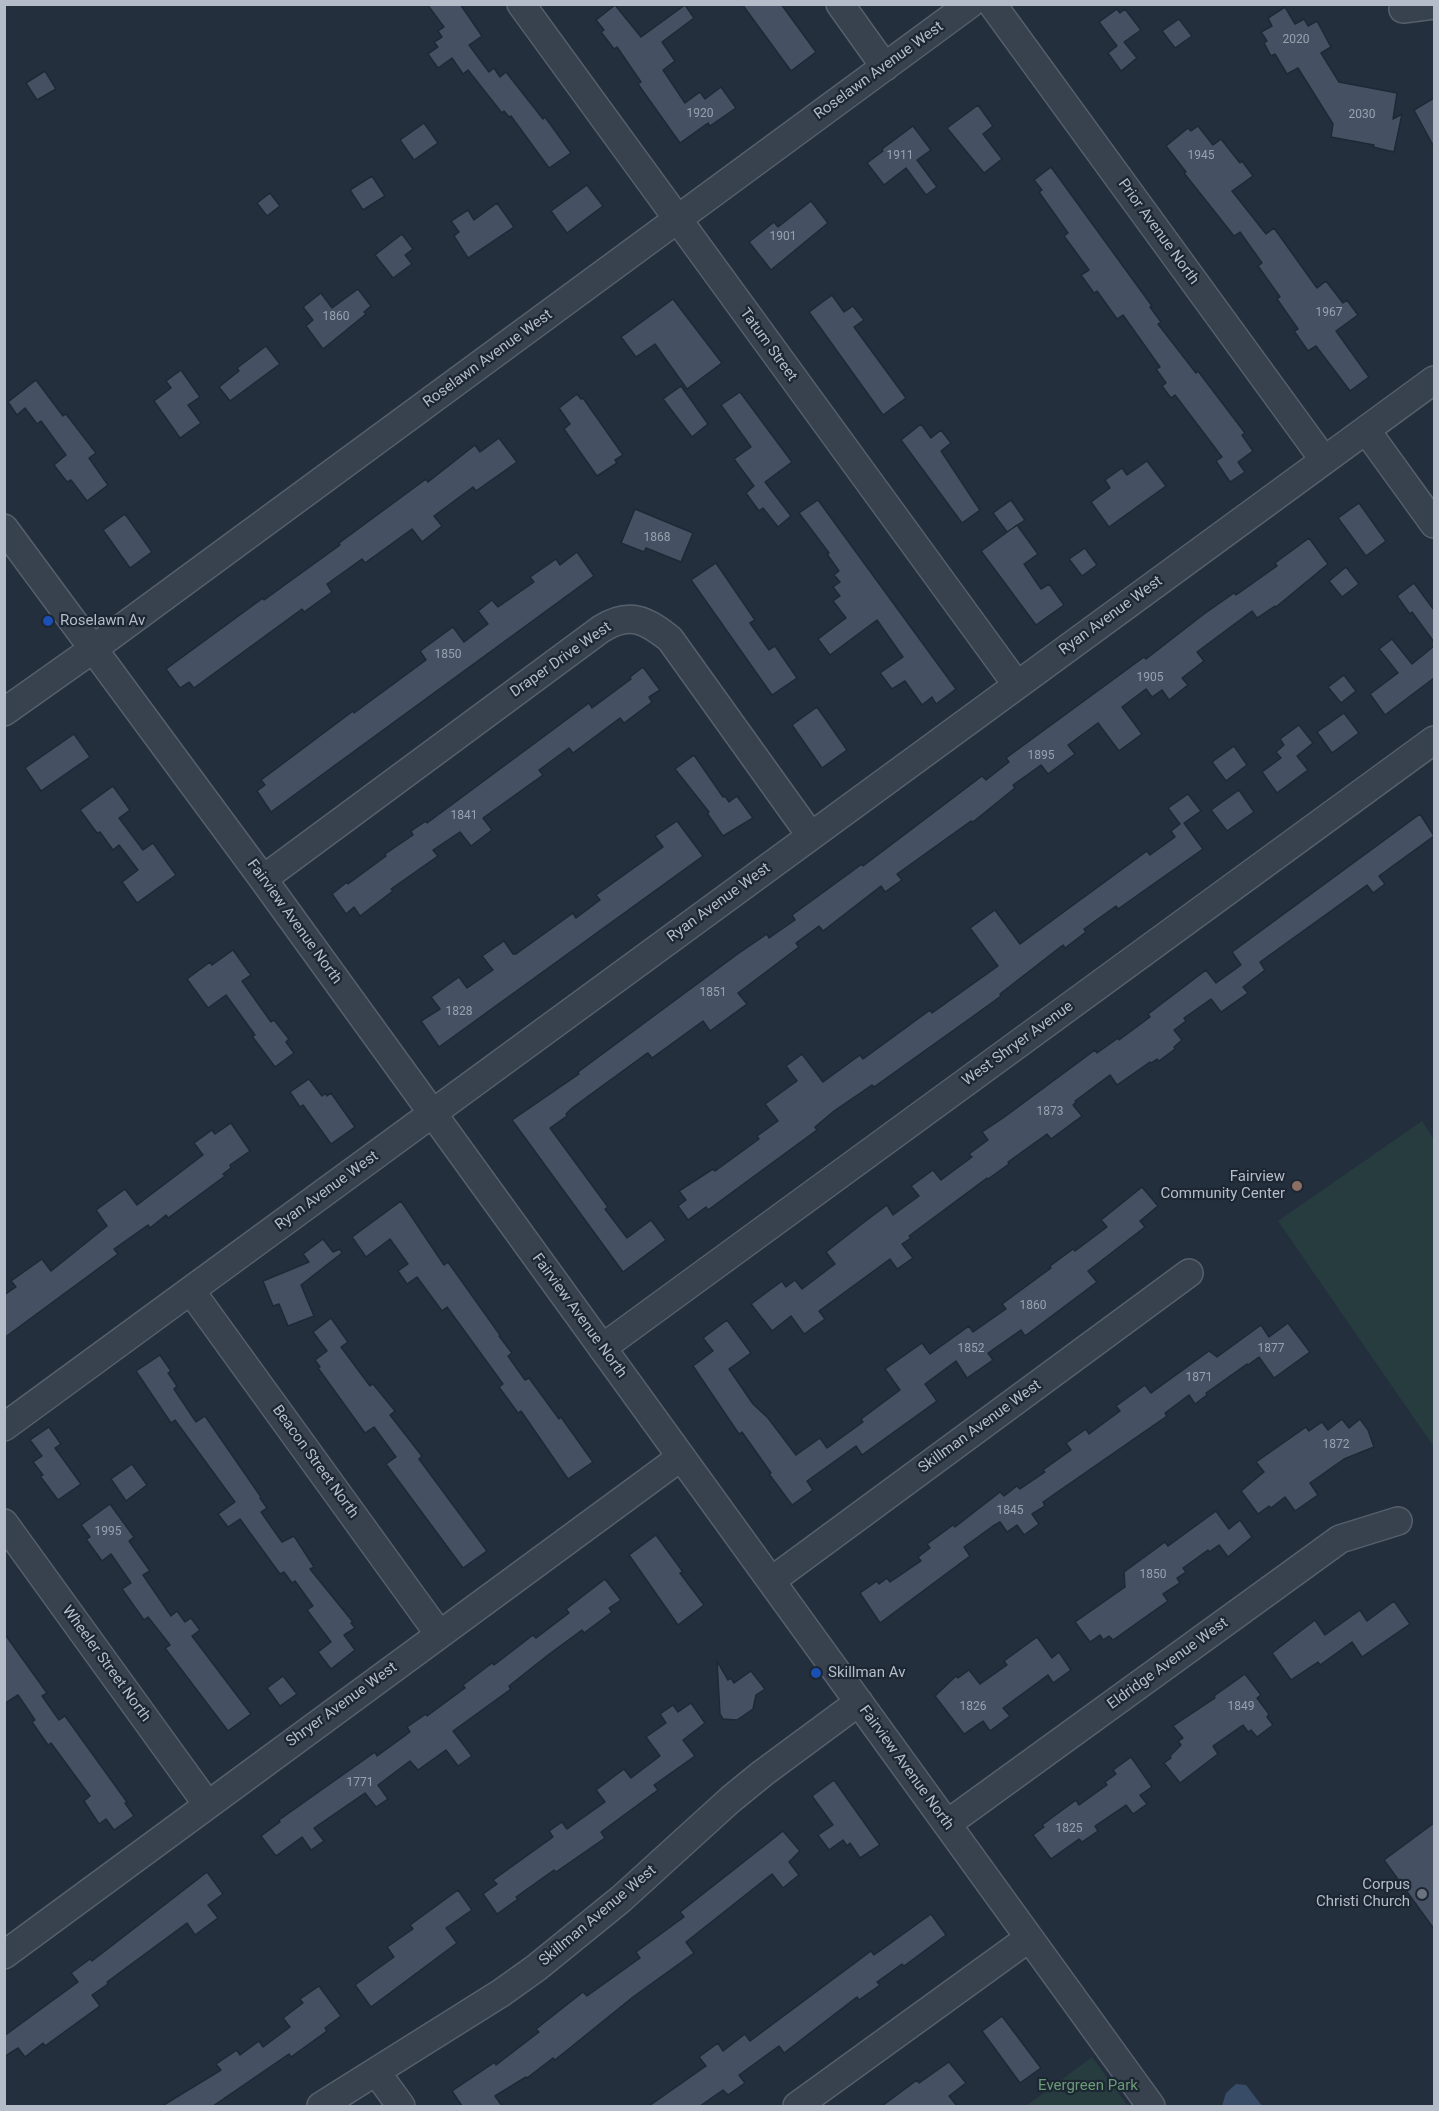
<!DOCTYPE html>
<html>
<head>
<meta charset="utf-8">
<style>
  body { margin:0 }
  #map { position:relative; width:1439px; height:2111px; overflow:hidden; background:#242f3e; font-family:Roboto,sans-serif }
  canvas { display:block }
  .frame { position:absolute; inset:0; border:6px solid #b4bcc9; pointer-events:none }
</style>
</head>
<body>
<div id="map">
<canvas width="1439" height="2111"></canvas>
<div class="frame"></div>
</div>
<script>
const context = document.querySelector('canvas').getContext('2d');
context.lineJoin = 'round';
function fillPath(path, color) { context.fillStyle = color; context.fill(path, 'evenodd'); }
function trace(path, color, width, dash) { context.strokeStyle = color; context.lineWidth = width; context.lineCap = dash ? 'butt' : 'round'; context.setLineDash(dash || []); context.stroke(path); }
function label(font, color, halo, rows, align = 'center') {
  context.font = font + ' Roboto,sans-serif'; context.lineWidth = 4.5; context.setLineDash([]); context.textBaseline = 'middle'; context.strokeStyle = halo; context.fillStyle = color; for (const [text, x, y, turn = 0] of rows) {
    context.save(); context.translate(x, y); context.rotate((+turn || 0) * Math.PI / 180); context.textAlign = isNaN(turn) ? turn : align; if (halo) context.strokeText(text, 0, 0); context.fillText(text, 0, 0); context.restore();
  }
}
fillPath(new Path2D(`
  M1422,1121L1434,1140V1447L1278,1221Z
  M1092,2057L1128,2106H1026Z`), '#263c3f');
fillPath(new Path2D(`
  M1236,2084L1246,2085L1262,2106H1222L1226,2093Z`), '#394c67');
const building = new Path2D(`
  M427,4H460L482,36L469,45L489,72L494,68L500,77L506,72L543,119L545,117L571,153L549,168L511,116L509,117L504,111L502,113L468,70L463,74L452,58L438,68L428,54L438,47L434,42L442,37L438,31L444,27Z
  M742,4H781L816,52L791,71Z
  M615,5L641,37L685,5L694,18L662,42L675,61L663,70L685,103L700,92L705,99L721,87L736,108L710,126L708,123L680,143L638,84L641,82L617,47L614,49L601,32L604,30L596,20Z
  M1285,7L1295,24L1304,19L1308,26L1317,21L1331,47L1321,53L1339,82L1397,93L1393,119L1402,114L1394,152L1373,147L1374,145L1331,137L1333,124L1298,68L1287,74L1275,54L1271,56L1264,43L1267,41L1261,32L1272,26L1268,18Z
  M1117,9L1120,13L1125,9L1141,30L1124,42L1137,58L1121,71L1108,53L1117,46L1099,22Z
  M1179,19L1192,36L1175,48L1162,31Z
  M45,71L56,89L37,100L26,83Z
  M1434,98V147L1414,110Z
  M978,105L993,126L983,134L1002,159L984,173L947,128Z
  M424,123L438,143L414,160L400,140Z
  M913,126L931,150L917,160L937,187L926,195L906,168L884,185L867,163L883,151L882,149Z
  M1198,126L1213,145L1221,139L1240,163L1242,161L1253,176L1232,191L1266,234L1274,228L1317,288L1326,281L1343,303L1347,300L1358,315L1336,331L1369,377L1350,391L1316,346L1308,351L1294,331L1298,329L1277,299L1280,297L1258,266L1262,263L1240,232L1234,236L1184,173L1186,172L1166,146L1188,128L1191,131Z
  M1051,167L1152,306L1150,307L1161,322L1158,324L1196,373L1198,371L1245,433L1242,435L1253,451L1238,462L1245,472L1230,482L1216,461L1222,457L1175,395L1171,398L1162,386L1166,383L1156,369L1160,367L1123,315L1117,319L1097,291L1094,293L1081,275L1089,270L1064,236L1068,233L1039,192L1042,190L1034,180Z
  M372,176L385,196L363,210L350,190Z
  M587,185L603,206L567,233L551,211Z
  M270,193L280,206L267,216L257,203Z
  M811,201L828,223L771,270L749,242L774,222L778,227Z
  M497,203L514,227L468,258L454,236L459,232L451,221L468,210L474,220Z
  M402,234L413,249L405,255L412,264L393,278L375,255Z
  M358,289L371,306L364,312L366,314L323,349L306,326L313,320L303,307L321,293L332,308Z
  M832,295L844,312L853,306L864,320L854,327L906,398L883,415L809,312Z
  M673,299L722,363L687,389L655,344L636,357L621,337Z
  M266,346L280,364L230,401L219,387L239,371L237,368Z
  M181,370L200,397L188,405L201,423L180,438L154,401L171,388L166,381Z
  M36,380L63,416L66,414L96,453L89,458L108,485L87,501L71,480L67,482L54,465L66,455L41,421L37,424L25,408L17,415L8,402Z
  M681,386L708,424L692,437L663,399Z
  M740,392L792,462L765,482L791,516L778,527L763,508L759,511L746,493L754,486L734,459L751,447L721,405Z
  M577,394L581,399L583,398L623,455L615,460L617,463L597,476L564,429L570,424L559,408Z
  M921,424L931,438L941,430L951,443L941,451L980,510L962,523L901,440Z
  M499,438L517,462L476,491L473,487L434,516L442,526L422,542L412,529L365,563L362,559L327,584L332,592L304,612L302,609L194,688L189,682L180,688L166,669L263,598L264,600L340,545L339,543L426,479L428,482L475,445L480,452Z
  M1147,461L1166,486L1109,527L1091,502L1110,488L1105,480L1122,468L1127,475Z
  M818,500L956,689L936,704L932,697L922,705L905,681L892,689L880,673L903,657L877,620L830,655L818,639L846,618L833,601L840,596L833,587L840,582L834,575L839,571L827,554L829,553L799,513Z
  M1011,500L1025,520L1007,532L993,513Z
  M1359,503L1386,541L1366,556L1338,518Z
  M635,509L693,533L681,562L646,548L644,552L621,543Z
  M125,514L152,552L130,568L103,530Z
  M1017,525L1038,554L1024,564L1041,589L1049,584L1064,605L1036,625L981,551Z
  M1309,538L1328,564L1276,607L1275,606L1257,618L1252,611L1197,652L1204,661L1182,678L1188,685L1169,700L1162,690L1152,697L1146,689L1122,707L1142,734L1119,751L1098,723L1068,745L1075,754L1048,774L1041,765L1013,785L1015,788L973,822L971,821L897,874L902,880L885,892L881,886L823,931L819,926L796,943L799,947L738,993L747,1004L710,1031L703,1021L652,1058L648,1053L646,1054L572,1108L566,1114L567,1116L550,1128L608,1207L605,1209L627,1238L651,1220L666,1240L623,1272L512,1120L579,1074L578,1072L739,953L767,934L769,938L795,920L792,915L862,864L863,866L982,776L986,780L1009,762L1006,758L1144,657L1146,659L1204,614L1234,593L1236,595L1277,566L1275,563Z
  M1085,548L1097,565L1082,576L1069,559Z
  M577,552L594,576L271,812L257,791L265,785L261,780L353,711L354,713L426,660L420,651L453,627L464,642L488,624L478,611L492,600L498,607L534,582L530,577L556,559L560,565Z
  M716,563L755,620L750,623L769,650L775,646L797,678L772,695L691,580Z
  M1346,567L1359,584L1342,597L1329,581Z
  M1414,583L1434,610V642L1412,612L1410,614L1397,596Z
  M1392,639L1412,664L1434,646V678L1385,715L1370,694L1398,673L1379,649Z
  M643,667L660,690L649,697L652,702L624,723L620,718L573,753L569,748L539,770L543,775L483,818L492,830L471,846L460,832L433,850L438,856L391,889L393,891L360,916L354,907L346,914L332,894L347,882L348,884L386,856L385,854L413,835L411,831L426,821L427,823L589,703L592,708L631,679L630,677Z
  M1344,675L1356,691L1341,703L1328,687Z
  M817,707L847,750L822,768L792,725Z
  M1344,713L1359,733L1332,753L1317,732Z
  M1299,725L1313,743L1297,756L1308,770L1277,793L1262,772L1281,758L1276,752L1284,745L1280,739Z
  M74,734L90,757L41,791L25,768Z
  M1234,746L1247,765L1226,781L1212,762Z
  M694,755L723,797L725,796L729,802L737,796L753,818L723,836L707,813L709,812L675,769Z
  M113,786L130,810L119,818L143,850L153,843L176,875L137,903L122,882L138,870L119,845L113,850L100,832L97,833L80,810Z
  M1239,790L1254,812L1227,831L1211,810Z
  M1188,794L1201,811L1184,823L1203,849L1118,909L1116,906L1084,929L1086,932L1065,948L1063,945L1000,994L1001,996L986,1007L874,1087L872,1085L834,1111L815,1127L817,1130L708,1210L706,1207L688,1220L678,1206L686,1200L679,1191L713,1169L715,1171L759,1139L757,1136L778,1121L765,1104L797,1081L786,1066L802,1054L823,1082L860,1055L863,1059L930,1010L932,1013L998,966L970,928L995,910L1020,944L1147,851L1150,855L1175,837L1171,831L1180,824L1168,808Z
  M1420,814L1434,836L1379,876L1385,884L1373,893L1367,885L1260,962L1265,970L1243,987L1248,993L1221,1012L1211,999L1184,1018L1186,1021L1174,1030L1182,1040L1174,1047L1175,1049L1159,1061L1157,1059L1151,1063L1150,1062L1117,1085L1110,1075L1075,1101L1076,1102L1073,1105L1082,1116L1051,1139L1047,1134L1008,1162L1009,1164L988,1179L987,1178L909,1236L911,1238L902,1244L913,1258L897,1269L890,1259L819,1311L825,1319L804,1334L791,1316L772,1331L751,1304L782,1281L786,1287L795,1280L802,1289L835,1264L826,1252L863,1223L887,1205L893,1215L919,1196L911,1186L933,1170L941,1180L972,1157L969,1154L988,1140L982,1132L1003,1118L1095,1050L1097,1053L1118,1038L1119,1040L1150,1017L1148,1014L1206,970L1216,983L1241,965L1232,952Z
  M677,821L703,856L439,1047L421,1021L440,1009L431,997L459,977L467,988L493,970L482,956L504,941L513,954H516L573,913L576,918L600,900L596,895L663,847L655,836Z
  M233,950L251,975L242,981L271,1022L274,1020L289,1039L286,1042L294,1053L275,1067L252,1036L255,1035L226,995L208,1008L187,979L210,962L212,965Z
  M309,1079L322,1096L326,1093L327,1096L331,1093L355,1127L331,1144L303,1105L300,1107L290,1092Z
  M231,1123L250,1151L230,1165L231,1168L223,1174L225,1176L168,1218L166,1215L150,1228L148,1225L114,1249L118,1254L4,1338V1295L16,1287L11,1281L42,1259L51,1271L107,1226L96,1210L125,1189L137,1205L203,1155L194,1143L212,1130L215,1134Z
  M1142,1187L1158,1206L1140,1221L1145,1227L1088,1271L1097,1282L1025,1336L1021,1330L988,1353L993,1360L967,1378L956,1361L925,1384L937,1401L862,1455L856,1446L807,1481L813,1490L792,1505L769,1474L771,1473L742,1432L739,1434L693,1366L713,1351L703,1338L727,1320L751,1353L729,1369L753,1404L768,1418L796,1455L820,1438L827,1448L863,1422L861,1419L900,1390L885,1369L922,1343L930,1354L969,1326L973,1332L1006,1309L1002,1304L1051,1268L1050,1266L1073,1249L1075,1251L1107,1227L1101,1220Z
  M401,1201L444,1265L448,1262L500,1335L499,1336L512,1353L508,1356L525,1380L529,1378L559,1419L561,1417L593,1462L568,1479L521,1411L518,1413L499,1387L503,1384L447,1307L442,1311L417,1277L407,1284L398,1271L408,1264L390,1239L366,1257L352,1237Z
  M323,1239L333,1252L340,1249L342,1253L301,1285L314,1316L288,1326L279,1304L273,1306L263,1281L309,1262L303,1254Z
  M331,1318L348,1342L341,1347L370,1386L373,1384L395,1411L390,1415L422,1456L419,1459L487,1551L463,1568L386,1464L396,1457L374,1427L365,1433L318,1368L320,1367L315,1360L327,1351L313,1332Z
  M1288,1323L1310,1352L1274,1378L1259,1357L1248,1365L1247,1364L1206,1393L1207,1395L1195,1404L1189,1395L1165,1413L1167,1416L1043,1502L1045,1506L1032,1514L1039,1524L1024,1535L1017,1525L1007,1532L1000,1522L993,1526L964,1547L970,1556L880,1623L860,1593L877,1581L879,1584L887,1578L890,1582L921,1561L918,1557L930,1548L927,1544L953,1525L955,1527L1000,1492L1004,1496L1017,1486L1020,1489L1045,1472L1043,1470L1071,1450L1066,1443L1086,1429L1089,1434L1120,1411L1116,1406L1145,1385L1151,1393L1209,1351L1217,1357L1261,1325L1269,1337Z
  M160,1355L171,1371L168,1373L177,1386L174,1389L196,1422L205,1416L261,1497L260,1498L267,1508L261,1512L282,1542L294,1536L314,1567L310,1569L353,1622L351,1623L355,1628L344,1635L355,1650L331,1669L318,1652L331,1642L307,1610L313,1606L295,1581L292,1583L284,1572L280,1574L240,1519L228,1527L218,1514L235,1502L175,1420L171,1423L136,1371Z
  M1342,1419L1349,1428L1360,1419L1368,1430L1374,1447L1344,1459L1310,1483L1318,1495L1295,1511L1285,1497L1271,1508L1269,1506L1258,1514L1241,1491L1264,1472L1256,1462L1306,1427L1309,1431L1322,1422L1328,1430Z
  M49,1427L61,1444L55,1448L81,1484L58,1500L40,1476L43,1475L33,1462L42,1456L30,1440Z
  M132,1464L147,1485L126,1501L111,1479Z
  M110,1504L134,1537L129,1541L150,1571L143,1575L171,1616L177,1611L185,1622L191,1618L200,1630L192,1636L251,1714L228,1731L165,1648L170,1645L148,1617L144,1620L122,1589L131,1583L111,1554L102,1561L86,1539L90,1537L81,1525Z
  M1216,1511L1229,1529L1240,1520L1252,1537L1228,1557L1219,1545L1209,1552L1208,1550L1183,1568L1186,1572L1177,1578L1180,1583L1163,1594L1168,1601L1113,1640L1109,1636L1103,1640L1100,1635L1090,1642L1075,1622L1125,1587L1124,1572L1165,1542L1168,1546Z
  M656,1535L683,1572L680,1573L704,1605L678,1625L629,1555Z
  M605,1579L621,1600L609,1608L612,1612L584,1633L582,1630L548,1655L509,1686L511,1689L453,1731L472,1756L458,1766L446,1750L418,1770L410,1761L378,1785L388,1799L376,1807L365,1793L314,1828L324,1841L311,1850L302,1837L276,1856L261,1836L280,1822L279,1820L375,1752L377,1756L410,1732L407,1727L426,1714L427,1716L465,1688L463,1685L492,1663L494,1665L533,1635L536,1638L569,1613L566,1609Z
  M1394,1601L1410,1624L1362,1657L1352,1642L1320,1665L1318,1662L1291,1680L1272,1653L1315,1620L1325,1635L1360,1610L1367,1621Z
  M4,1633L47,1693L42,1696L59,1720L65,1716L127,1802L125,1803L134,1816L114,1830L106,1819L99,1824L84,1801L90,1796L51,1743L48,1745L32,1722L35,1720L18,1695L4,1704Z
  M1037,1637L1052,1658L1059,1652L1071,1670L1053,1683L1048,1675L1003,1708L1010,1716L990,1731L983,1721L964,1734L935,1696L956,1676L958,1678L969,1670L980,1684L1007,1665L1004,1661Z
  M717,1661L728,1680L731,1678L734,1683L751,1671L765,1689L756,1695L753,1709L737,1720L723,1719L720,1714Z
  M1245,1674L1261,1695L1257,1698L1269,1714L1267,1717L1273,1725L1257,1737L1251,1730L1248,1732L1243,1725L1213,1746L1218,1754L1180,1783L1164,1763L1171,1758L1170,1756L1181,1745L1178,1741L1183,1738L1173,1726L1215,1698L1214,1696Z
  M283,1676L297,1694L280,1706L267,1688Z
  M691,1703L705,1723L683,1740L695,1756L654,1785L658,1790L601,1832L605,1838L556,1872L554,1870L516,1897L518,1899L497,1914L483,1894L497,1884L493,1880L553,1837L549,1831L562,1822L567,1829L605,1802L596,1790L624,1769L631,1778L660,1756L646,1737L666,1723L660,1714L673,1705L678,1712Z
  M1131,1757L1152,1787L1140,1795L1147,1804L1133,1814L1126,1805L1095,1826L1098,1831L1082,1842L1079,1839L1051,1859L1033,1835L1044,1827L1042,1825L1076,1800L1079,1805L1107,1785L1105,1782L1116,1774L1113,1770Z
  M834,1780L880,1845L860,1858L850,1843L847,1846L843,1840L829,1850L818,1835L833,1825L812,1796Z
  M1434,1823V1929L1384,1860Z
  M783,1831L800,1851L789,1862L799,1875L783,1888L772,1874L686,1942L694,1953L633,1997L555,2060L553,2058L527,2078L526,2077L495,2096L502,2106H462L452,2091L495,2062L496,2065L539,2032L536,2029L583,1992L587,1996L640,1958L636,1952L684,1917L680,1912Z
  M207,1872L223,1894L208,1905L218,1918L195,1935L187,1923L107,1982L108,1984L92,1995L100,2006L45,2046L43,2043L25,2057L18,2048L4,2057V2036L78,1982L71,1973L90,1959L92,1961Z
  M458,1890L472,1910L446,1928L457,1943L371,2007L355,1985L394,1957L387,1947L413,1929L410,1925Z
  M931,1914L946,1935L904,1966L902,1964L877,1982L880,1985L859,2000L857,1997L784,2053L779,2046L739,2075L745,2083L728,2095L723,2090L700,2106H649L706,2066L699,2057L718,2043L723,2051L745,2034L750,2041L871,1951L874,1955Z
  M319,1986L341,2016L325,2028L327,2031L291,2057L289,2054L213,2106H162L221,2070L216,2064L237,2050L240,2055L259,2041L263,2047L290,2027L283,2018L303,2003L300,1999Z
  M1002,2016L1041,2068L1020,2083L982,2031Z
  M949,2062L966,2083L949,2096L957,2106H882L917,2080L919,2083Z`);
fillPath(building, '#455162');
trace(building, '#1f2835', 1.5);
const minor = new Path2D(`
  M521,4L1017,685
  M840,4L885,67
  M992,4L1324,460
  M1403,9L1434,5
  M1366,430L1434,524
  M4,528L263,879L1151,2106
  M4,712L93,649L970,4
  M263,879L601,629C630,611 646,620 670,639L811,836
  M191,1291L439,1634
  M602,1348L1434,740
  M4,1427L1434,380
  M4,1523L207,1804
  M771,1581L1189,1273
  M947,1824L1340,1539L1398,1521
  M4,1955L681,1457
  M377,2073L401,2106
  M321,2106L501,1993L536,1968L621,1899L731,1799L763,1773L859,1702
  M797,2106L1029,1938`);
trace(minor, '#565f6c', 30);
trace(minor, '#38414e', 27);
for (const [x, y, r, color] of [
  [48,621,6,"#1a4fb4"],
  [1297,1186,6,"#8d6e63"],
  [816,1673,6,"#1a4fb4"],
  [1422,1894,6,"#6b7280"]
]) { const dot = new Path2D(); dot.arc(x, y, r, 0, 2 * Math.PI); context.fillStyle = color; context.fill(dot); trace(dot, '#1d2633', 2); }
label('12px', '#98a1af', null, [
  ["2020",1296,40],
  ["1920",700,114],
  ["2030",1362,115],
  ["1911",900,156],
  ["1945",1201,156],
  ["1901",783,237],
  ["1967",1329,313],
  ["1860",336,317],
  ["1868",657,538],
  ["1850",448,655],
  ["1905",1150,678],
  ["1895",1041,756],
  ["1841",464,816],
  ["1851",713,993],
  ["1828",459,1012],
  ["1873",1050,1112],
  ["1860",1033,1306],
  ["1852",971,1349],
  ["1877",1271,1349],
  ["1871",1199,1378],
  ["1872",1336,1445],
  ["1845",1010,1511],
  ["1995",108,1532],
  ["1850",1153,1575],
  ["1826",973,1707],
  ["1849",1241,1707],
  ["1771",360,1783],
  ["1825",1069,1829]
]);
label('15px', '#b4bcc9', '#1d2633', [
  ["Roselawn Avenue West",879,71,-36],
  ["Prior Avenue North",1158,232,54],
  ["Tatum Street",768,345,54],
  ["Roselawn Avenue West",488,359,-36],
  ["Ryan Avenue West",1111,616,-36],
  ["Draper Drive West",561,660,-35],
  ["Ryan Avenue West",719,903,-36],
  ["Fairview Avenue North",294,922,54],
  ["West Shryer Avenue",1018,1044,-36],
  ["Ryan Avenue West",327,1191,-36],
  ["Fairview Avenue North",579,1316,54],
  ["Skillman Avenue West",980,1427,-36],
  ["Beacon Street North",315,1462,54],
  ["Wheeler Street North",106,1664,54],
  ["Eldridge Avenue West",1168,1664,-36],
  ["Shryer Avenue West",342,1705,-36],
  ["Fairview Avenue North",906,1768,54],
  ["Skillman Avenue West",598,1916,-40]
]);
label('15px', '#b4bcc9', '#1d2633', [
  ["Roselawn Av",60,621],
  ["Fairview",1285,1177,"right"],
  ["Community Center",1285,1194,"right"],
  ["Skillman Av",828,1673],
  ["Corpus",1410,1885,"right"],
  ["Christi Church",1410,1902,"right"]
], 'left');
label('15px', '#6b9a76', '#1d2633', [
  ["Evergreen Park",1088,2086]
]);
</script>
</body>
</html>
